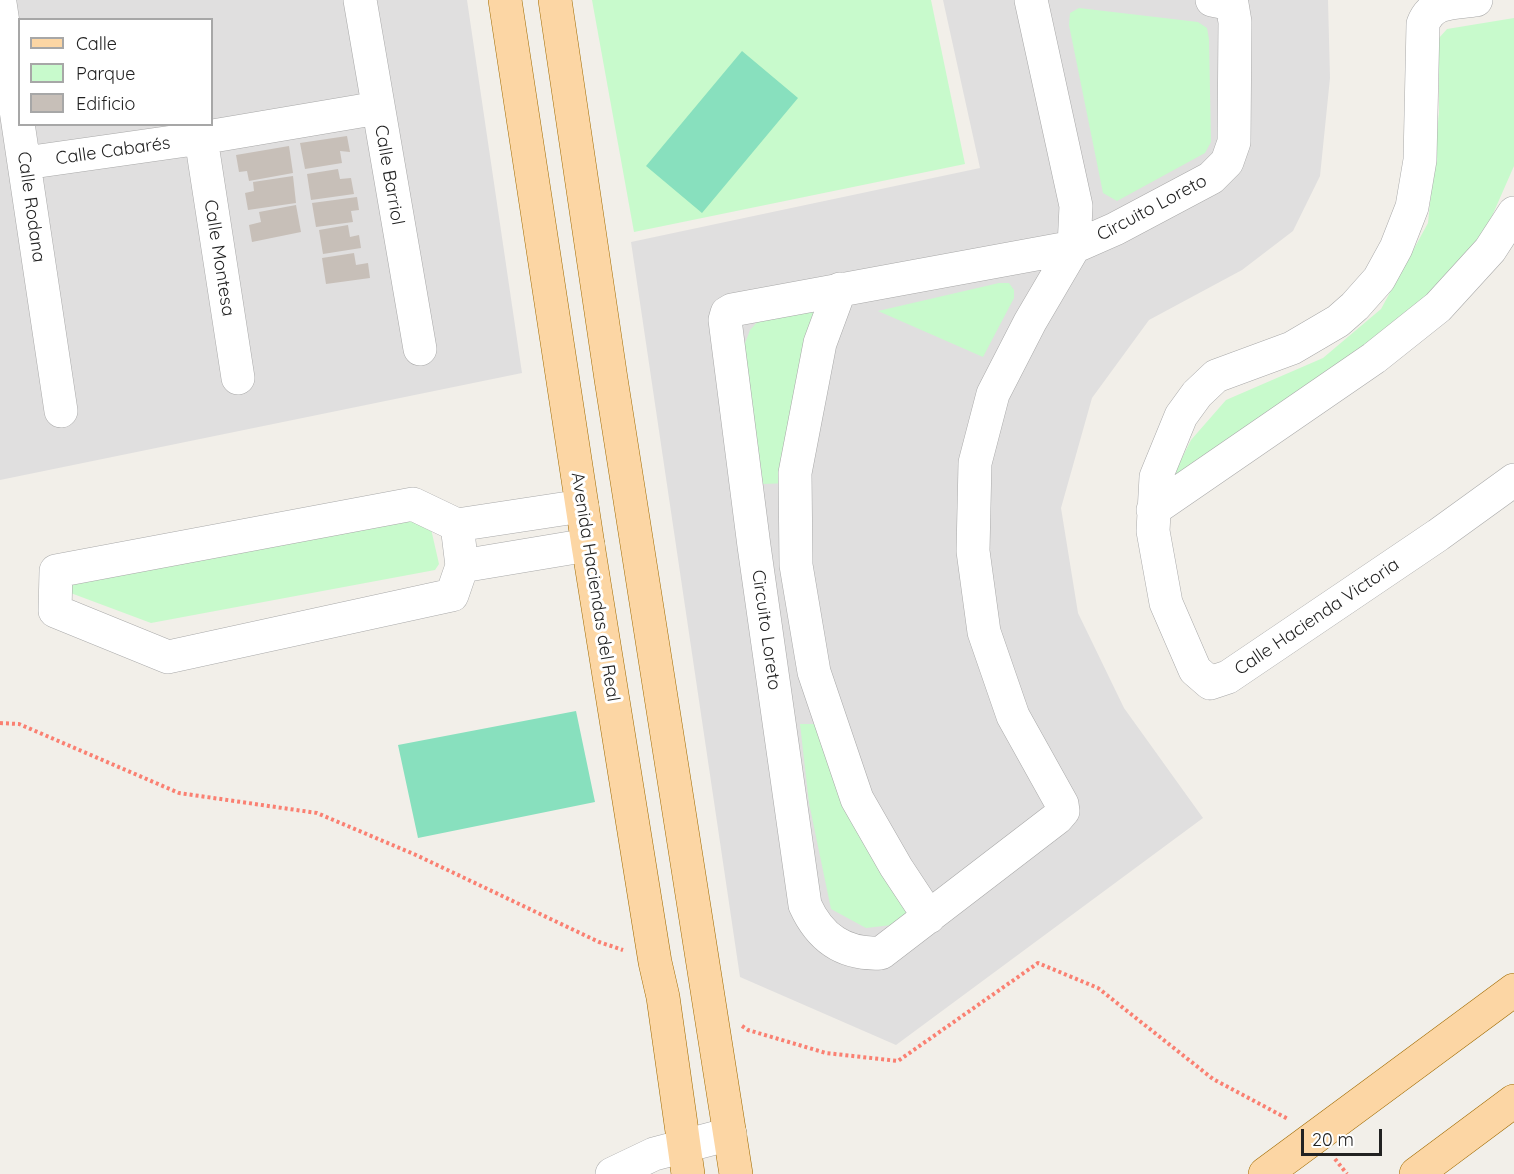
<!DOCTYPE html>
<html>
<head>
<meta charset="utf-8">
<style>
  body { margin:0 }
  #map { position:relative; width:1514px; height:1174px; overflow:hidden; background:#f2efe9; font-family:Quicksand,sans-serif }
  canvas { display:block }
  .legend { position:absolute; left:18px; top:18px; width:195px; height:108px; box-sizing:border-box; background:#fff; border:2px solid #a7a7a7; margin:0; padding:8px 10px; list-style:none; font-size:18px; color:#222 }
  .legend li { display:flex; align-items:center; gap:12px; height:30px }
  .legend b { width:30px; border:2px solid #a7a7a7 }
  .scale { position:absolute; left:1301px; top:1129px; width:81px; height:27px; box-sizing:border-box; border:3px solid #222; border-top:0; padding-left:8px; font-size:18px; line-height:21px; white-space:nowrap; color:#222; -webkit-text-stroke:4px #fff; paint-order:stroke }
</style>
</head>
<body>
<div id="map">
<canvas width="1514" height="1174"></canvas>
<ul class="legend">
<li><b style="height:8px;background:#fcd6a4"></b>Calle</li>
<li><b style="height:16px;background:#c8facc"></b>Parque</li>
<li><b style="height:16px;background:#c7bfb8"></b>Edificio</li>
</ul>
<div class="scale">20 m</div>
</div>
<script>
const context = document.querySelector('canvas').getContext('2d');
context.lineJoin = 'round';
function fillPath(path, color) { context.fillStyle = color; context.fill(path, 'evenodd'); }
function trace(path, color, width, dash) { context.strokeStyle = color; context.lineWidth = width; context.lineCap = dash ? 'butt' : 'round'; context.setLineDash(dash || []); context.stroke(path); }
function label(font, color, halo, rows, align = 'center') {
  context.font = font + ' Quicksand,sans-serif'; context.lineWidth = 6; context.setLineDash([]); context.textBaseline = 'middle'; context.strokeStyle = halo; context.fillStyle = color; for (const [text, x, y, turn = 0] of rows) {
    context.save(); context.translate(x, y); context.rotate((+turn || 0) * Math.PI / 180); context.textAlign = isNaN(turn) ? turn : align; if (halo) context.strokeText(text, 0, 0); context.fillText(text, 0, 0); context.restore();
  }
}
fillPath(new Path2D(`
  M0,0H467L522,373L0,480ZM20,20H212V124H20Z
  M943,0H1328L1330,78L1320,176L1293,231L1242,270L1149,320L1092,398L1061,508L1078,613L1124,708L1203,818L896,1045L740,977L631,242L980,168Z`), '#e0dfdf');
fillPath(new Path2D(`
  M592,0H931L965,164L634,232Z
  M1079,8L1198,22L1207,28L1209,39L1211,142L1205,153L1117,201L1103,193L1069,25L1070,13Z
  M1514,18V166L1478,248L1387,333L1183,482L1173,476L1191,440L1226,400L1323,358L1381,309L1428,223L1439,112V38L1447,29Z
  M999,283H1009L1014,290V298L983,357L878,311Z
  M816,310L789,483L763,484L744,346L750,330L761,318Z
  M422,515L429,520L439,564L435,570L151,623L68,592L66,576Z
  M800,724H822L913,913L892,925L866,928L831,909L809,803Z`), '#c8facc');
fillPath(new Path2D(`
  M742,51L798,98L702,213L646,166Z
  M576,711L595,802L418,838L398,745Z`), '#88e0be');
fillPath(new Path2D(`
  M347,136L350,152L340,151L342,163L305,169L300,143Z
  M289,146L293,173L249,181L247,171L239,172L236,155Z
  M338,169L340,179L351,178L354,194L311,200L307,174Z
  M293,176L296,203L248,210L245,193L254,191L253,182Z
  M357,197L359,210L351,211L353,222L316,227L312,203Z
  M296,205L301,232L252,242L249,225L261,222L259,212Z
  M348,225L350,237L359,235L361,248L323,254L319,230Z
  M354,253L356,265L368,263L370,278L326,284L322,258Z`), '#c7bfb8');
const minor = new Path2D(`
  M360,0L420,349
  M1031,0L1076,206L1074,247L1030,322L993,394L975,463L973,551L984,632L1013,716L1062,804L1063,811L1057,818L881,953C844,955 820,938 805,905L754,546L725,320L727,313L732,310L1074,247L1115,229L1211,178L1227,162L1234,142L1235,22L1232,4L1212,0
  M1476,0C1455,3 1432,0 1423,24L1420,160L1412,207L1396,248L1379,279L1355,306L1338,321L1292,348L1216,376L1197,394L1181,416L1156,477L1153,531L1166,603L1195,670L1210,683L1228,677L1438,535L1514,480
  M0,3L61,411
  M201,138L238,378
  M25,163L201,138L378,108
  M840,289L820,343L795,473L796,565L814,672L857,799L896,867L929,917
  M413,504L457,525L462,566L452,595L168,657L55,611L56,571Z
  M1153,510L1374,358L1438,307L1490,250L1514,213
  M457,525L582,506
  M462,566L588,545
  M612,1174L654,1154L730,1134`);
const major = new Path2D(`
  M505,0L588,545L655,962L663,997L688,1174
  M555,0L611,379L736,1174
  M1265,1174L1514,990
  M1416,1174L1514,1101`);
trace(minor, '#a9a9a9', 34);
trace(major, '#a06b00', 34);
trace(new Path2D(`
  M0,723L19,724L179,793L317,813L416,855L599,942L623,950
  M742,1026L748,1030L826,1053L898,1061L1038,963L1098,988L1213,1079L1288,1119
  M1335,1159L1347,1174`), '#fa8072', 4, [3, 3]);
trace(minor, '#fff', 33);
trace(major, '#fcd6a4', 33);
label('18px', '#222', '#fff', [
  ["Calle Cabarés",113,151,-8],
  ["Calle Barriol",389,175,80],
  ["Calle Rodana",31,207,82],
  ["Circuito Loreto",1152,208,-28],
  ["Calle Montesa",219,258,81],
  ["Avenida Haciendas del Real",595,587,81],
  ["Calle Hacienda Victoria",1317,617,-34],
  ["Circuito Loreto",766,630,82]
]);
</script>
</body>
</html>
